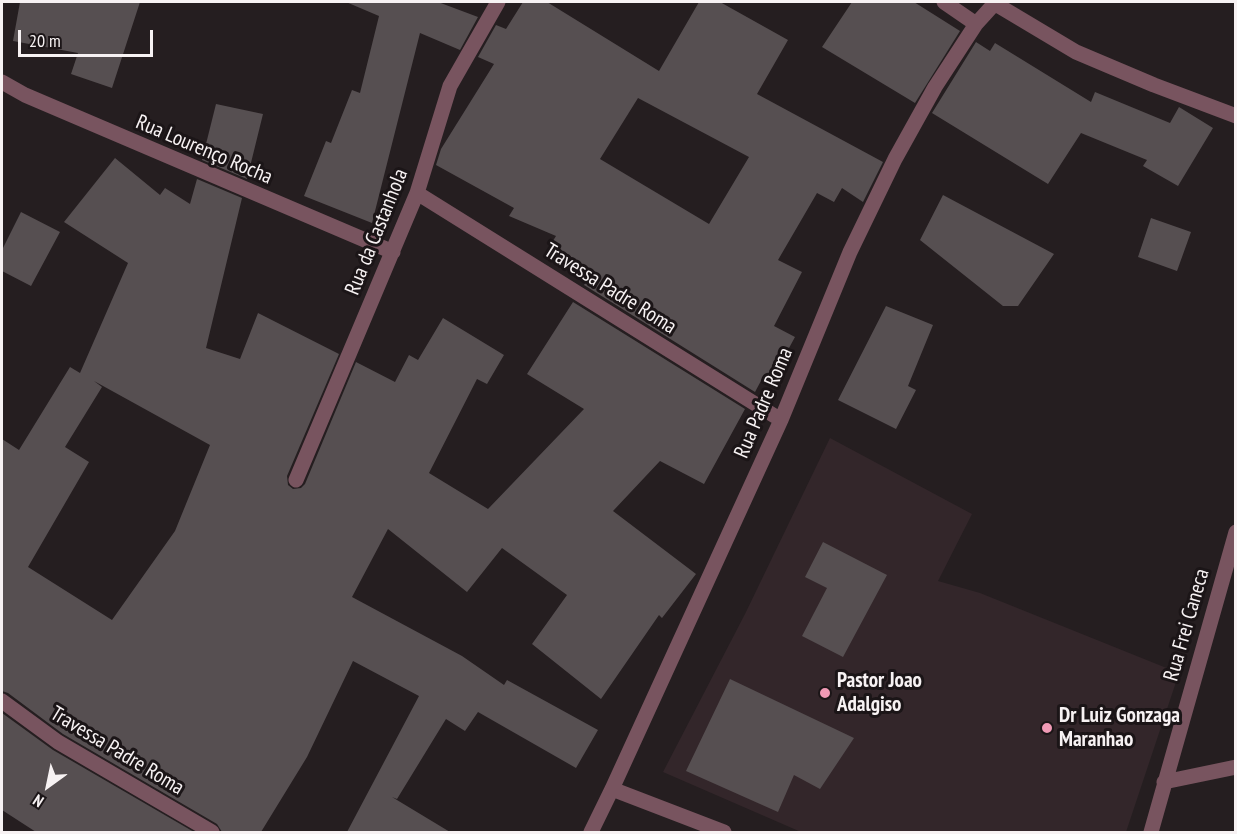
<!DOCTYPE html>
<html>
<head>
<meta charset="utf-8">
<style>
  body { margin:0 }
  #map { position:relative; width:1237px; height:834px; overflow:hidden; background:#251e20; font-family:"PT Sans Narrow",sans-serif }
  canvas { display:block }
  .frame { position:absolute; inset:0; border:3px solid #f7f2f3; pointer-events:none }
  .north { position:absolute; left:18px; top:756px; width:60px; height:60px; -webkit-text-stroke:4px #1b1517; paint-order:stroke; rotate:213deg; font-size:16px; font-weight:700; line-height:24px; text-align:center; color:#f7f2f3 }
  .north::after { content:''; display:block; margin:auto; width:21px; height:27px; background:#f7f2f3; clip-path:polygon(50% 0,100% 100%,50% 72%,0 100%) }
  .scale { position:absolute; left:18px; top:30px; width:135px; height:27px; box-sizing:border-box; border:3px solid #f7f2f3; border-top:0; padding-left:8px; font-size:18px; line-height:21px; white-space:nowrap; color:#f7f2f3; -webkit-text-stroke:4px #1b1517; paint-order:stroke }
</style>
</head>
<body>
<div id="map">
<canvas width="1237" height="834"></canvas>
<div class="frame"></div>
<div class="north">N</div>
<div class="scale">20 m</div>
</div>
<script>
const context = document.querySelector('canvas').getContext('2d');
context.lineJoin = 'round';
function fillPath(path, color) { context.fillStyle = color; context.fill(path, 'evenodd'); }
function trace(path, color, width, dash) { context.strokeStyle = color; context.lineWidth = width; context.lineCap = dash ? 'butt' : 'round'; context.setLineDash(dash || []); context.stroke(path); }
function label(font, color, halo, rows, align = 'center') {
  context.font = font + ' "PT Sans Narrow",sans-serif'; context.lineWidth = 6; context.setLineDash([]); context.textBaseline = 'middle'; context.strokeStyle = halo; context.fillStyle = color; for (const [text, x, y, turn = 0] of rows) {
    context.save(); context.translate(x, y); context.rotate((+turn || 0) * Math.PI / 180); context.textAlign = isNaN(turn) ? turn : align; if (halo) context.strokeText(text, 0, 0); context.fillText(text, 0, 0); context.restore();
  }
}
fillPath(new Path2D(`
  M830,438L972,514L938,581L980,593L1179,673L1126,832H801L663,772L745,614Z`), '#33262a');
fillPath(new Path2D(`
  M20,2H140L112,88L71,74L78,53L13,41Z
  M346,2H438L478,17L460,50L420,33L372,223L304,196L326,141L331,143L352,90L360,93L379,16Z
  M523,2H547L659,71L699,2H720L788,40L757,94L883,162L863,202L842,188L834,202L817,193L778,260L802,272L774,326L795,337L771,381L763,377L755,392L584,285L593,271L551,244L556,236L509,216L514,208L436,165L441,149L494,64L478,57L496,25L506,29ZM638,98L749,157L709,224L600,159Z
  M852,2H914L960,31L915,103L822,47Z
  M976,42L990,51L995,43L1091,102L1095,92L1170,123L1179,107L1213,128L1178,186L1143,166L1147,160L1081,133L1048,184L932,113Z
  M216,104L263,114L247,179L202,160Z
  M115,158L160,195L165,188L190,204L197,179L242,198L206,348L240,359L258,313L339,354L287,476L288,485L293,489L301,488L305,484L356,362L395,382L409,355L418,360L443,318L504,355L487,384L477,379L429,473L488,509L584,409L527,374L573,302L745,409L704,484L660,461L613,511L696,574L662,618L659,615L601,699L532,644L567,595L502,548L467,592L388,529L352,597L462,656L504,685L507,680L598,730L576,768L478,712L465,731L446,719L397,799L392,797L450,832H347L419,696L353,661L307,757L261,832H222L217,824L63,734L8,693L2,691V439L19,450L70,367L80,373L128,263L64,222ZM94,381L210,445L175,531L112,620L28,567L89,462L65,447L102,387Z
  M943,195L1054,254L1018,306H1003L920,240Z
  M21,212L60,232L31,286L2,271V250Z
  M1151,218L1191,232L1177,271L1138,257Z
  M886,306L933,325L908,386L916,390L896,429L838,400Z
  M823,542L887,575L843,657L802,636L827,588L805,577Z
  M730,679L854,738L820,789L794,775L778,812L686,771Z
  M2,713L53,750L194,832H36L2,810Z`), '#564f51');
trace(new Path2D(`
  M944,2L976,24
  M994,3L1076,52L1154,85L1236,116
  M2,82L25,95L393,252
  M417,193L781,420
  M296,480L417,193L450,86L498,2
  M2,701L58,742L212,832
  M1164,782L1236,767
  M612,789L724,832
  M591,832L612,789L781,420L850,252L895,159L935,87L976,24L996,2
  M1151,832L1236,532`), '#78545f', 15);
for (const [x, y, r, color] of [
  [825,693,6,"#f09ab5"],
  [1047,728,6,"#f09ab5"]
]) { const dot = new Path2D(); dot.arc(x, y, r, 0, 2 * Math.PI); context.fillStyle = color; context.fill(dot); trace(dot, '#1b1517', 2); }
label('21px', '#f7f2f3', '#1b1517', [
  ["Rua Lourenço Rocha",204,150,23],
  ["Rua da Castanhola",377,232,-68],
  ["Travessa Padre Roma",610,289,32],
  ["Rua Padre Roma",764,403,-67],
  ["Rua Frei Caneca",1187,625,-74],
  ["Travessa Padre Roma",117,751,31]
]);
label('bold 21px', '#f7f2f3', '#1b1517', [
  ["Pastor Joao",837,681],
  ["Adalgiso",837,705],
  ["Dr Luiz Gonzaga",1059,716],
  ["Maranhao",1059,740]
], 'left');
</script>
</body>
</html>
